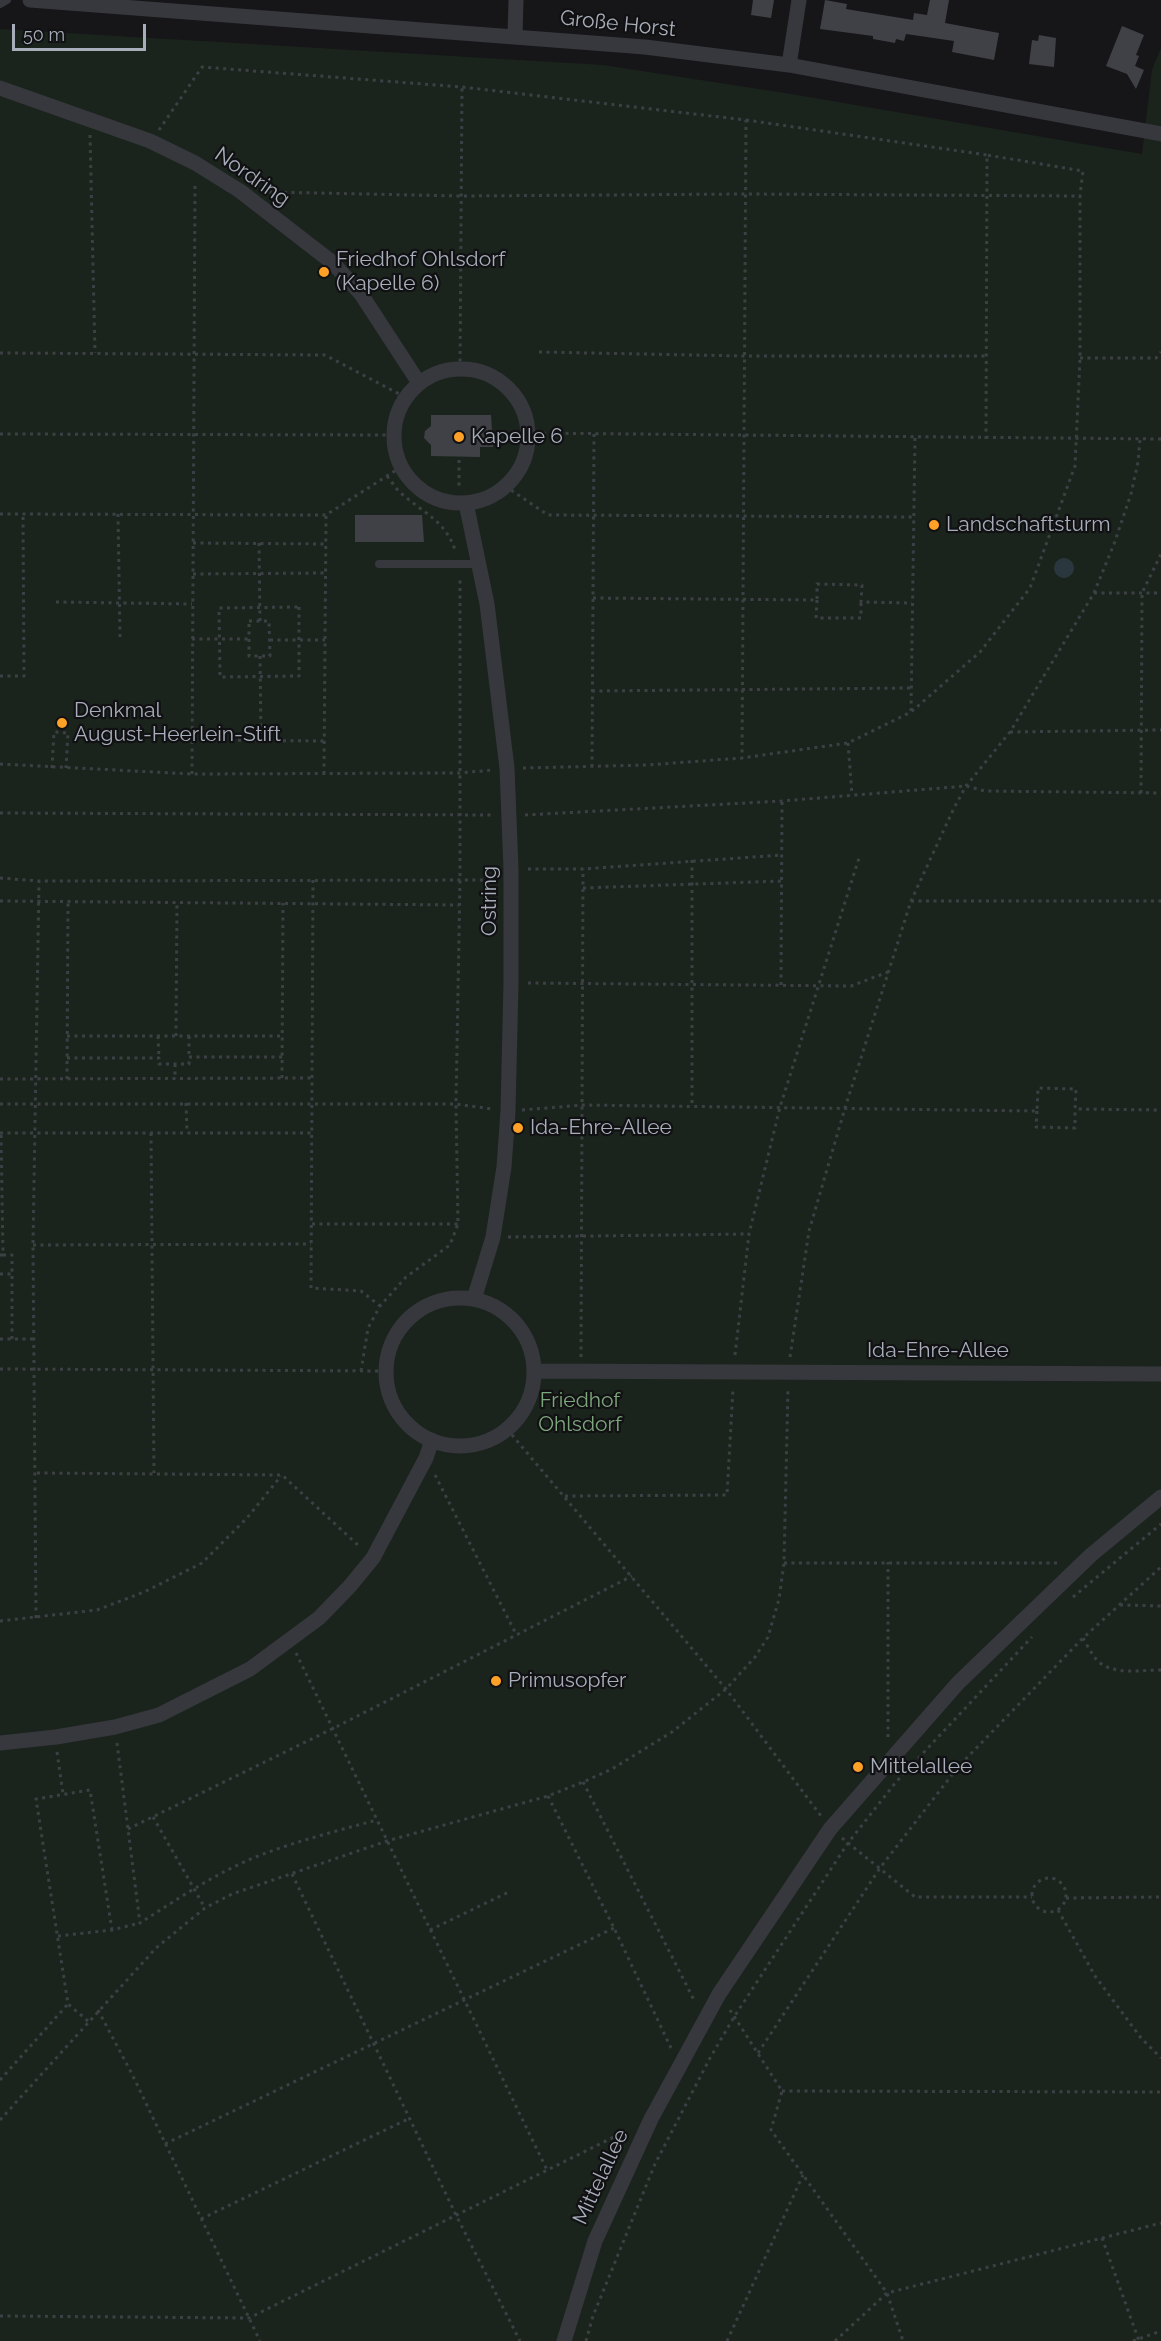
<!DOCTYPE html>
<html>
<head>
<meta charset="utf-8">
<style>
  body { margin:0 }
  #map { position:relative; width:1161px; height:2341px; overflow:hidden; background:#161618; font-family:Raleway,sans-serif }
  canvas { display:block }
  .scale { position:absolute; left:12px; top:24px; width:134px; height:27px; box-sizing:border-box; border:3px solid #a7aeba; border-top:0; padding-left:8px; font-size:18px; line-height:21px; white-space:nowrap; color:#a7aeba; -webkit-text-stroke:4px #111113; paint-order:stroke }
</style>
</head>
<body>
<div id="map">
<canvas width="1161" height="2341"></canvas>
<div class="scale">50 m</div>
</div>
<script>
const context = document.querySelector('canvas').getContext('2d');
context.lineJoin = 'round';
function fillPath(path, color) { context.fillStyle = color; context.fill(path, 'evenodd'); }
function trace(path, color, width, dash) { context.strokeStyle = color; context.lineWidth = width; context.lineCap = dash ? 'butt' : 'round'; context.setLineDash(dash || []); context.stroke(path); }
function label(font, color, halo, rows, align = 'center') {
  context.font = font + ' Raleway,sans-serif'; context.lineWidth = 4.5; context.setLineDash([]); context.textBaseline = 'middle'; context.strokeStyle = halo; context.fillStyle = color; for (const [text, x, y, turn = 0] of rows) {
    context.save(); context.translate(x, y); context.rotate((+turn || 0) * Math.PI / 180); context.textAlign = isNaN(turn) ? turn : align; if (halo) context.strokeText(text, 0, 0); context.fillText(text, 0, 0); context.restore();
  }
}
fillPath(new Path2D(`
  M0,29L603,65L791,94L1142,154L1152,70L1161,48V2341H0Z`), '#1b241c');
fillPath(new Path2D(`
  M1054 568a10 10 0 1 1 20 0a10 10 0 1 1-20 0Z`), '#2b373e');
fillPath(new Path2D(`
  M753,0H774L771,18L751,15Z
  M825,0L847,4L846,9L913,20L914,13L927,15L930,0H949L945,23L999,33L994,60L952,52L954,41L906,34L904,41L896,39L895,43L873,39V36L820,29Z
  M1122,26L1144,35L1136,55L1139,56L1135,66L1144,70L1136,89L1127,74L1106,66Z
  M1039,35L1056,38L1054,67L1029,64L1032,40L1038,41Z
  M431,415H491L493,447H480V457L431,456V445L424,438L425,431L431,426Z
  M355,515H422L424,542H355Z`), '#404146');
trace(new Path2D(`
  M746,120L987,155
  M159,130L202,67L462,87L746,120L742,758
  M90,135L95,353
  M269,192L460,196L745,194L1080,196V358L1075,466L1030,588L980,652L911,712L848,743L742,758L647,765L523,768
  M539,352L744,356H987
  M0,353L325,355L405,397
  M1080,358H1156L1161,352
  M460,369L462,87
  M528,433L1161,439
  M0,434L393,435
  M986,439L987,155L1083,171L1080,195
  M459,460V489
  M387,476C392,482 396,489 402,494C425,514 447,522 456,553
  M505,486L548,515L913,517
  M0,514L326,515L401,467
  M118,514L120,638
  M193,543L326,544
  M259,543L260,621
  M193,574L326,573
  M1094,593H1161
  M593,598L817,600V584L862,585L861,602L912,603
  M817,600L816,618H861V602
  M56,602L192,604
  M299,607V676L220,677L219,608Z
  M249,621H269L270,656H249Z
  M192,639H249
  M270,640H325
  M260,656L261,741
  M0,676H24L23,514
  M592,691L911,688
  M911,711L915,437
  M1010,732L1161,730
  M193,740L325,741
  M848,743L852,795
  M0,764L192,774L459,773L493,770
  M592,767L594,434
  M52,768L54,732L68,733L66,768
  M192,774L195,182
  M324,774L326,515
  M1141,793L1142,593L1161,554
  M0,813L495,815
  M525,815L782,801L966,786L985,791L1161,793
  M692,860V1106
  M528,869H583L782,855
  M0,878L39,881L496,880
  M313,880L311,1288L361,1291L380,1306
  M583,888L782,881
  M0,901L459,905
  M911,901H1161
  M528,983L851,986L888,972
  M781,985L782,801
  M67,1036H282
  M158,1036L159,1058
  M176,1036L177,902
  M189,1036V1057
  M67,1058H159V1064H189V1057H282
  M175,1064V1077
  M282,1078L283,903
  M0,1079L312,1078
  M67,1079L68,902
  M186,1103L187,1133
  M0,1104H456L492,1109
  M522,1110L582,1105L1037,1111L1038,1088L1076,1089L1075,1109L1161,1110
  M1037,1111L1036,1127L1075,1128V1109
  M0,1133H312
  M151,1133L154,1473
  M312,1224H458
  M508,1237L749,1234
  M33,1245L311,1244
  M0,1255H3L1,1133
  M3,1255H12V1339
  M0,1274H12
  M0,1339H33
  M735,1355L749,1234L780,1107L859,858
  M581,1357L583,869
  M790,1357L809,1231L845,1108L911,901L954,808L966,786L1010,732L1094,593L1114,544L1131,494L1138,462L1140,439
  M0,1369L386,1371
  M361,1371L368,1328L380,1306L406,1277L450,1245L458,1224L456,1104L460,880V577
  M507,1429L726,1689L821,1816
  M37,1473L282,1475L360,1547
  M435,1475L516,1634
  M565,1496L727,1495L733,1389
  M784,1563H1058
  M1073,1597L1161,1524
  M1120,1605L1161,1606
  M36,1618L33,1245L39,881
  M0,1621L97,1610L144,1592L202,1563L247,1518L281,1476
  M1083,1638C1087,1645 1091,1653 1096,1659C1110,1676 1141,1670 1161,1670
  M296,1653L547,2170
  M888,1737V1562
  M117,1743L140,1923C176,1900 213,1875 253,1858C293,1842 336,1831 377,1820
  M57,1752L63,1794
  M583,1782L695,2002
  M548,1796L614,1928L671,2048
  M153,1817L205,1908
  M128,1829L332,1729L632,1576
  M842,1838L915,1897H1032
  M292,1874L456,2215L520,2341
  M1032 1895a17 17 0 1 1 34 0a17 17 0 1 1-34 0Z
  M1066,1898L1161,1897
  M1058,1910L1095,1976L1141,2038L1161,2058
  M430,1930L511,1891
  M58,1936L112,1930L140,1923
  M98,2010L132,2074L260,2341
  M730,2010L782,2091L771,2130L887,2293L903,2341
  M88,2021L68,2004L36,1799L90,1790L112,1930
  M758,2053L880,1868L958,1767L1083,1638L1161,1567
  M0,2080L68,2004
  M782,2091L1161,2092
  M0,2120L156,1948L205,1908L232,1894L387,1841L548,1796L583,1782L612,1769L672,1732L726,1689L755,1657L768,1637L779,1599L784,1563L788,1388
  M165,2144L614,1928
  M201,2219L410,2118
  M1102,2238L1139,2341
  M0,2316L249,2318L626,2131
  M586,2341L593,2316L655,2164L710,2058L734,2017L848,1843L896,1782L1032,1637
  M727,2341L803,2175
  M835,2341L887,2293L1161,2223
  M1133,2341L1161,2331`), '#3c4045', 3, [3, 4.5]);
trace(new Path2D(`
  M0,4L7,0
  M379,564H478`), '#37383e', 8);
trace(new Path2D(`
  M30,0L645,47L789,65L1161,134
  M515,36L516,0
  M789,65L799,0
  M0,88L150,141L195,163L240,191L333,263L361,294L419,383
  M394 436a67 67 0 1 1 134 0a67 67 0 1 1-134 0Z
  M466,503L487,604L507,768L511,869V983L508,1111L504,1167L493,1237L474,1299
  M386 1372a74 74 0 1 1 148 0a74 74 0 1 1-148 0Z
  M534,1371L1161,1374
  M0,1743L56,1737L115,1727L159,1715L250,1669L319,1618L350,1586L373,1558L426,1458L432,1440
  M564,2341L595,2241L651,2119L719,1994L830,1829L958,1683L1091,1555L1161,1497`), '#37383e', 15);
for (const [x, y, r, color] of [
  [324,272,6,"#ffa027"],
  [459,437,6,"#ffa027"],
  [934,525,6,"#ffa027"],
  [62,723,6,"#ffa027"],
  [518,1128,6,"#ffa027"],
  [496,1681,6,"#ffa027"],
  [858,1767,6,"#ffa027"]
]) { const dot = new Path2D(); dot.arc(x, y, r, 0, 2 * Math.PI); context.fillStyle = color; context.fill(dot); trace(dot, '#111113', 2); }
label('21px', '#a7aeba', '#111113', [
  ["Große Horst",618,24,6],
  ["Nordring",252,177,35],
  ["Ostring",490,901,-90],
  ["Ida-Ehre-Allee",938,1351],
  ["Mittelallee",601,2177,-65]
]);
label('21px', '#a7aeba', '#111113', [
  ["Friedhof Ohlsdorf",336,260],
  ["(Kapelle 6)",336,284],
  ["Kapelle 6",471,437],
  ["Landschaftsturm",946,525],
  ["Denkmal",74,711],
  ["August-Heerlein-Stift",74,735],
  ["Ida-Ehre-Allee",530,1128],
  ["Primusopfer",508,1681],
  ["Mittelallee",870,1767]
], 'left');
label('21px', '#7ea67c', '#111113', [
  ["Friedhof",580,1401],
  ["Ohlsdorf",580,1425]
]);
</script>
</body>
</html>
